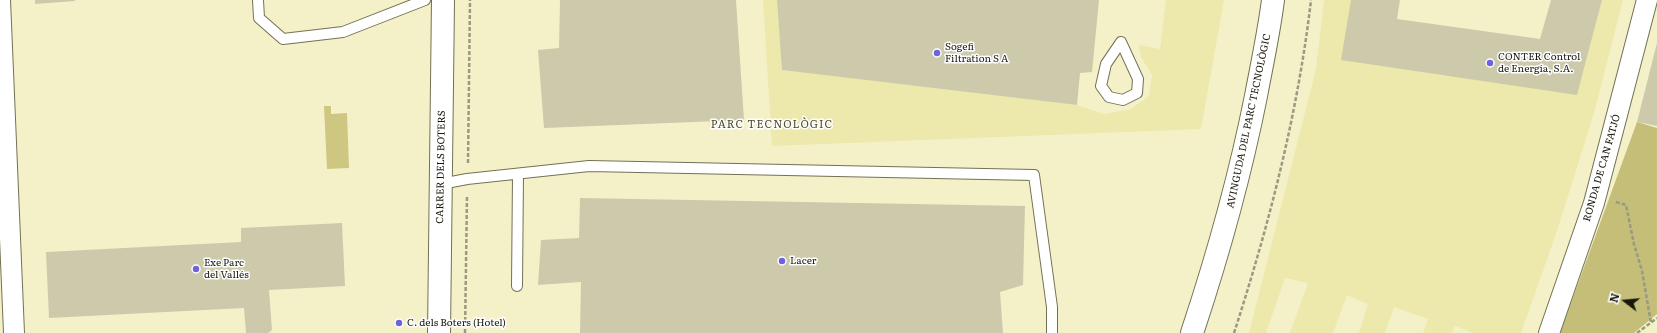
<!DOCTYPE html>
<html>
<head>
<meta charset="utf-8">
<style>
  body { margin:0 }
  #map { position:relative; width:1657px; height:333px; overflow:hidden; background:#fefcdc; font-family:Literata,serif }
  canvas { display:block }
  .north { position:absolute; left:1605px; top:281px; width:40px; height:40px; -webkit-text-stroke:3px #fff; paint-order:stroke; rotate:286deg; font-size:11px; font-weight:700; line-height:16px; text-align:center; color:#18170b }
  .north::after { content:''; display:block; margin:auto; width:14px; height:18px; background:#18170b; clip-path:polygon(50% 0,100% 100%,50% 72%,0 100%) }
</style>
</head>
<body>
<div id="map">
<canvas width="1657" height="333"></canvas>
<div class="north">N</div>
</div>
<script>
const context = document.querySelector('canvas').getContext('2d');
context.lineJoin = 'round';
function fillPath(path, color) { context.fillStyle = color; context.fill(path, 'evenodd'); }
function trace(path, color, width, dash) { context.strokeStyle = color; context.lineWidth = width; context.lineCap = dash ? 'butt' : 'round'; context.setLineDash(dash || []); context.stroke(path); }
function label(font, color, halo, rows, align = 'center') {
  context.font = font + ' Literata,serif'; context.lineWidth = 3; context.setLineDash([]); context.textBaseline = 'middle'; context.strokeStyle = halo; context.fillStyle = color; for (const [text, x, y, turn = 0] of rows) {
    context.save(); context.translate(x, y); context.rotate((+turn || 0) * Math.PI / 180); context.textAlign = isNaN(turn) ? turn : align; if (halo) context.strokeText(text, 0, 0); context.fillText(text, 0, 0); context.restore();
  }
}
fillPath(new Path2D(`
  M0,0H1657V333H0Z`), '#f4f1c9');
fillPath(new Path2D(`
  M763,0H777L783,70L1077,105L1104,114L1131,109L1149,96L1152,75L1141,57L1139,45L1160,49L1166,0H1224L1201,129L772,146Z
  M1324,0H1351L1577,95L1602,0H1623L1594,113L1557,231L1521,333H1473L1455,326L1452,333H1423L1428,319L1394,307L1385,333H1359L1368,304L1347,295L1333,333H1290L1308,283L1285,278L1266,333H1249L1316,69Z`), '#ede8ab');
fillPath(new Path2D(`
  M1637,122L1657,128V314L1634,333H1560Z`), '#c4be79');
fillPath(new Path2D(`
  M324,106H331V114L347,113L349,168L327,169Z`), '#cdc781');
fillPath(new Path2D(`
  M35,0H75V1L35,4Z
  M560,0H736L744,120L544,128L538,50L559,48Z
  M777,0H1099L1092,72L1080,73L1077,105L782,70Z
  M1351,0H1400L1397,19L1540,39L1551,0H1602L1577,95L1341,60Z
  M1657,43V126L1637,122Z
  M580,198L1025,206L1023,285L1000,292L1003,333H580L581,282L538,285L541,240L579,238Z
  M342,223L345,286L269,290L272,330L268,333H246L244,308L49,318L46,252L241,242V228Z`), '#cccaaa');
const service = new Path2D(`
  M258,0L259,18L283,39L343,32L425,0
  M1121,42L1138,79L1137,93L1123,100L1109,97L1101,86L1106,64Z
  M441,184L467,179L589,166L1034,175L1052,307V333
  M517,286L518,175`);
const minor = new Path2D(`
  M0,0L14,333
  M1549,333L1594,203L1647,0`);
const tertiary = new Path2D(`
  M439,333L443,0`);
const secondary = new Path2D(`
  M1192,333C1218,255 1240,176 1256,96C1262,64 1269,32 1273,0`);
trace(service, '#737154', 12);
trace(minor, '#737154', 22);
trace(tertiary, '#737154', 24);
trace(secondary, '#737154', 24);
trace(new Path2D(`
  M468,163L470,0
  M1616,202L1626,205L1634,244L1642,271L1651,323
  M465,333L467,196
  M1234,333C1269,225 1298,113 1311,0
  M1637,333L1657,318`), '#9a9981', 2.5, [4, 2]);
trace(service, '#fff', 10);
trace(minor, '#fff', 20);
trace(tertiary, '#fff', 22);
trace(secondary, '#fff', 22);
for (const [x, y, r, color] of [
  [937,53,4,"#6f62dd"],
  [1490,63,4,"#6f62dd"],
  [782,261,4,"#6f62dd"],
  [196,269,4,"#6f62dd"],
  [399,323,4,"#6f62dd"]
]) { const dot = new Path2D(); dot.arc(x, y, r, 0, 2 * Math.PI); context.fillStyle = color; context.fill(dot); trace(dot, '#fff', 1.5); }
label('10px', '#18170b', '#fff', [
  ["Sogefi",945,47],
  ["Filtration S A",945,59],
  ["CONTER Control",1498,57],
  ["de Energía, S.A.",1498,69],
  ["Lacer",790,261],
  ["Exe Parc",204,263],
  ["del Vallés",204,275],
  ["C. dels Boters (Hotel)",407,323]
], 'left');
label('10px', '#18170b', '#fff', [
  ["AVINGUDA DEL PARC TECNOLÒGIC",1249,121,-78],
  ["CARRER DELS BOTERS",441,167,-89],
  ["RONDA DE CAN FATJÓ",1602,168,-74]
]);
context.letterSpacing = '1px';
label('11px', '#4f4c31', '#fff', [
  ["PARC TECNOLÒGIC",772,125]
]);
context.letterSpacing = '0px';
</script>
</body>
</html>
